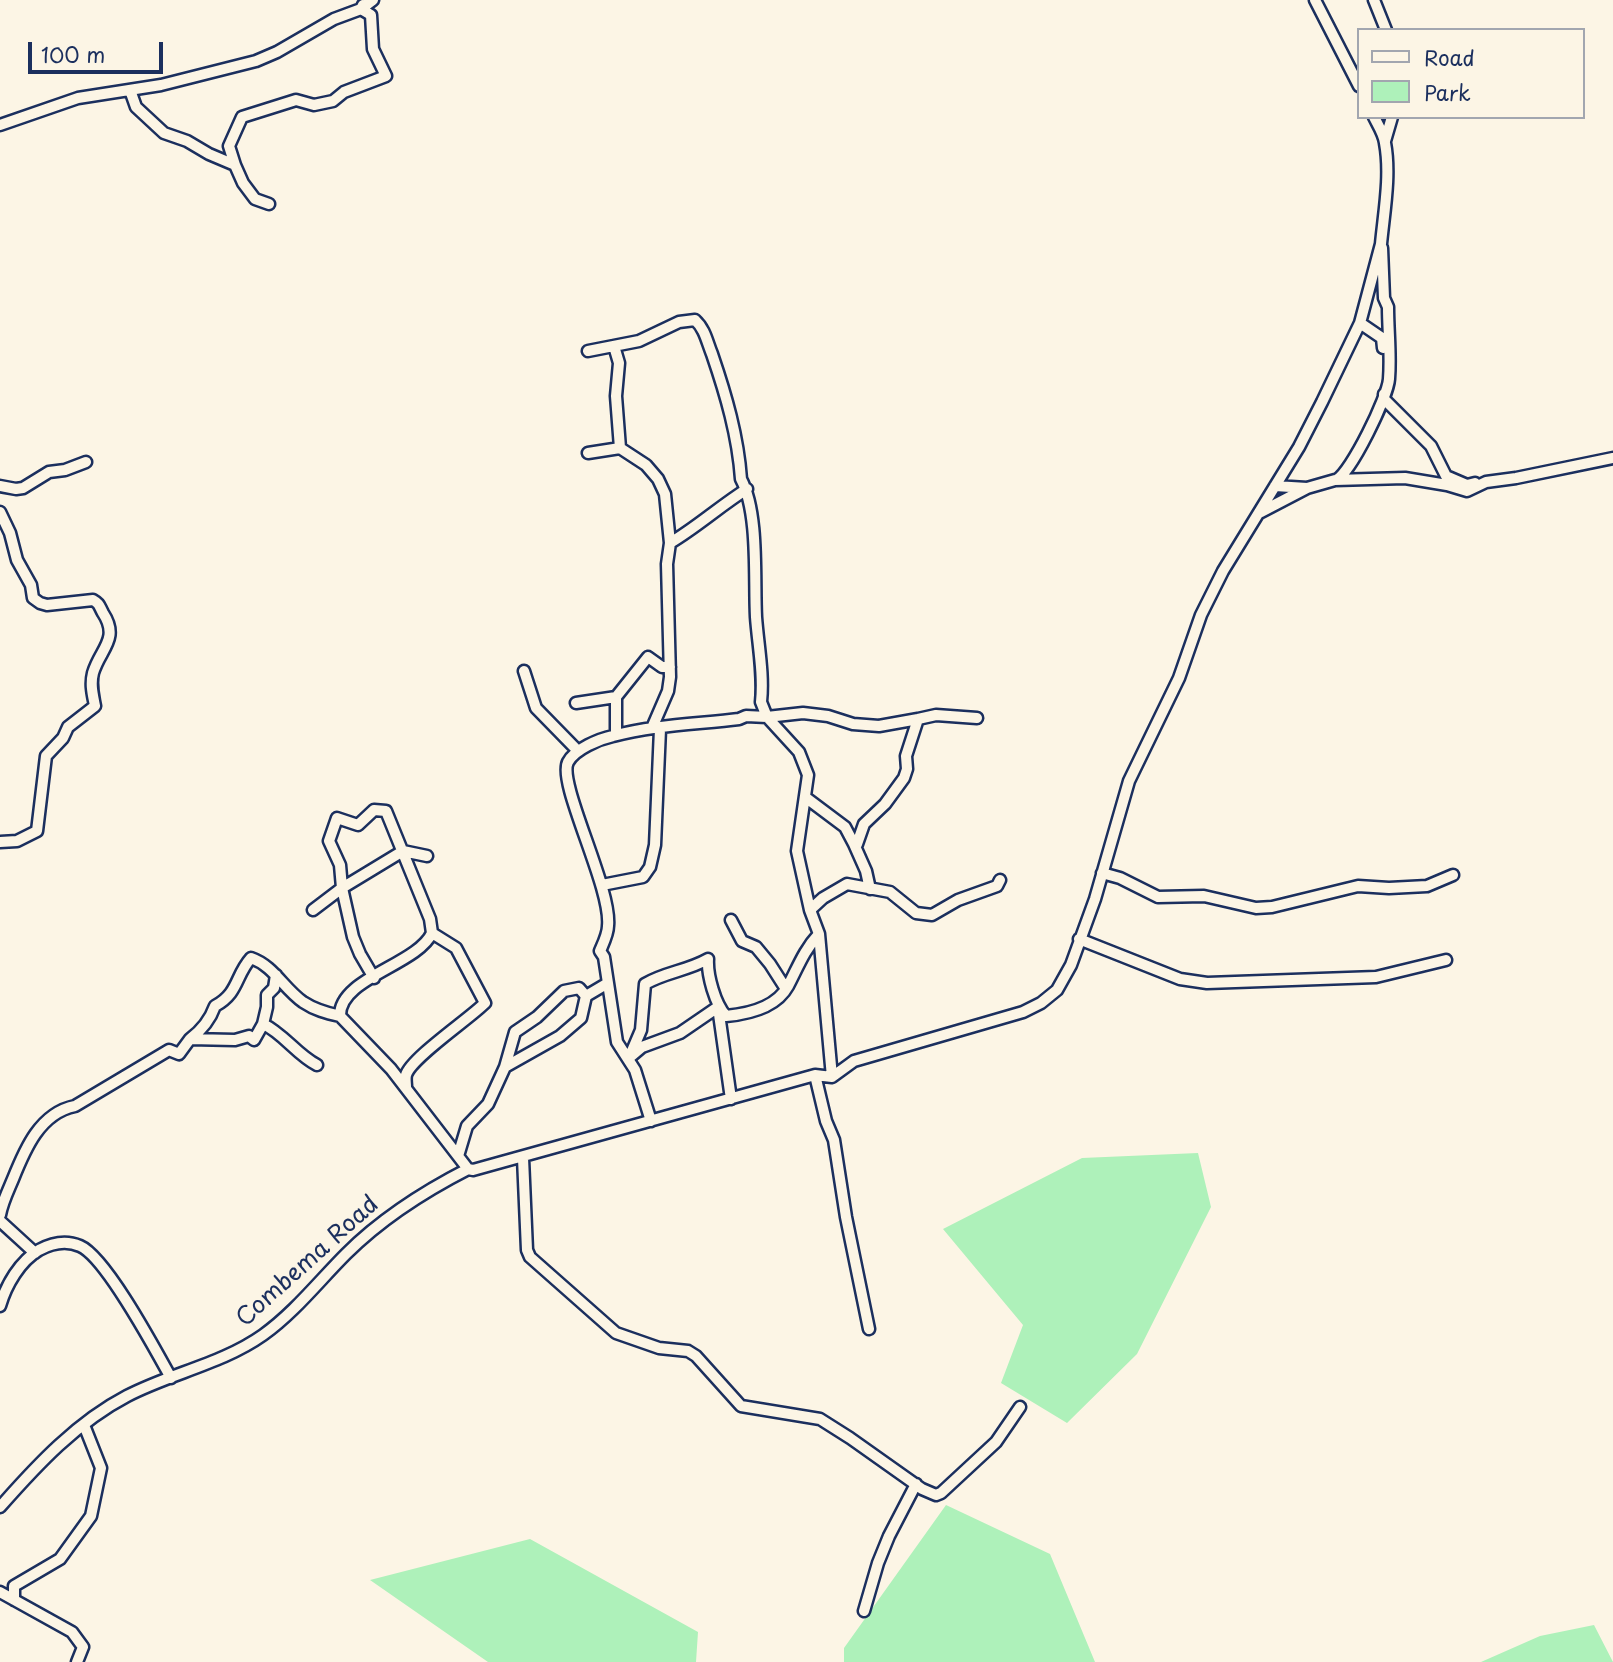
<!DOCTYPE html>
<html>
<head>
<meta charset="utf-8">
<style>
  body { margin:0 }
  #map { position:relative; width:1613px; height:1662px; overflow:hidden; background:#fcf5e5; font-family:"Playpen Sans",sans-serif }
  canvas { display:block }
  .legend { position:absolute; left:1357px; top:28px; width:228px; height:91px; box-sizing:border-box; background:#fcf5e5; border:2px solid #a2a6af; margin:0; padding:9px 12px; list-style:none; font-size:21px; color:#1b2f5e }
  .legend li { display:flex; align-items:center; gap:14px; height:35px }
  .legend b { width:35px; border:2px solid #a2a6af }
  .scale { position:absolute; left:28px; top:42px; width:135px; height:32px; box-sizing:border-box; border:4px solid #1b2f5e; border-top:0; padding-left:9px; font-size:21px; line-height:24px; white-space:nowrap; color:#1b2f5e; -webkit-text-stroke:5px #fcf5e5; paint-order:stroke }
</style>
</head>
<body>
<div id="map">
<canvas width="1613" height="1662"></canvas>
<ul class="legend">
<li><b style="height:9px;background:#fcf5e5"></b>Road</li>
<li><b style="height:19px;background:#aef1ba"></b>Park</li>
</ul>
<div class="scale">100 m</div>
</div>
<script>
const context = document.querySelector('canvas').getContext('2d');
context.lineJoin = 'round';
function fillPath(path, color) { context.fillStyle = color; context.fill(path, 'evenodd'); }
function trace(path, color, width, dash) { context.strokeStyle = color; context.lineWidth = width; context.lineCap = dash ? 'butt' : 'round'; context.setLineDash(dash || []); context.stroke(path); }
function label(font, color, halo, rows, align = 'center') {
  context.font = font + ' "Playpen Sans",sans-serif'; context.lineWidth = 5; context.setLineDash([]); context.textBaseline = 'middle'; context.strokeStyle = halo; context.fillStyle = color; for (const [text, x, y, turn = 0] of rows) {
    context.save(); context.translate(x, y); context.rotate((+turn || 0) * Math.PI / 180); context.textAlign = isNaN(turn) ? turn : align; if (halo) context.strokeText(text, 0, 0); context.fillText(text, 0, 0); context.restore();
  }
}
fillPath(new Path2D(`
  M1198,1153L1211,1207L1137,1354L1067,1423L1001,1383L1023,1325L943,1229L1082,1158Z
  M946,1505L1050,1554L1095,1662H844V1648Z
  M530,1539L698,1632L696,1662H488L370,1580Z
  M1594,1625L1613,1662H1481L1540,1636Z`), '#aef1ba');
const minor = new Path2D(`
  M1315,0L1359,86
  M1374,0L1386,30
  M130,90L136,107L164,133L187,141L209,154L235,165
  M0,125L78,98L161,85L256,61L277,52L334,19L361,9L373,0
  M1385,141L1392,117
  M269,204L255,199L243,183L235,165L229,146L242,117L296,100L314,105L333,101L344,92L386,76L373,49L371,15L361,9L363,5
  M1360,323L1382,338L1383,348
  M614,346L619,363L616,396L620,448
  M588,351L639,341L679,322L695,320C705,329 707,342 712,354C726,395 738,436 741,479C759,513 754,578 756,617C758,645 764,674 761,702L767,717L799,752L808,775L797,851L810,910L819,934L832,1077
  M1384,394V399L1431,446L1446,476L1467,485L1475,483
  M588,453L620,448L646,465L658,479L665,494L670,543L667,564L670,677L668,691L652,728
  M1336,480C1351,473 1388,396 1389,379C1391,355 1388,331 1388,307L1384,298L1382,248
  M0,486L16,489L23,488L49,472L65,470L86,462
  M1275,486L1307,488L1335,480L1405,478L1447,485L1467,491L1486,482L1516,478L1613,458
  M0,512L10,533L17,560L31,585L33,598L40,603L47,605L93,600C100,604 99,606 103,613C120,639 100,649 93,673C90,685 93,695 95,706L68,727L63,738L46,756L37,831L17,841L0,842
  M1261,512L1307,488
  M670,543C697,527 720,506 747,489
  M524,671L536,708L578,751
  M576,703L616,697
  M616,735V697L648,657L662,667H670
  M805,797L845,827L854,844H857L864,824L885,804L904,778L907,769L906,756L918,719L936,715L977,718
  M854,844L866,871L870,889
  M1102,873L1120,878L1158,897L1204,896L1256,908L1272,907L1358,886L1389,888L1427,886L1453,875
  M602,885L643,877L650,867L655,845L660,729
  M313,910L342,888L403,851L427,856
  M810,910L823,898L847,884L890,892L916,913L932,915L958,900L997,886L1000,880
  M731,920L742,941L756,947L770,964L786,989
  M1079,939L1180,979L1207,983L1376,977L1446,960
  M276,975L274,988L267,995V1007L263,1024C283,1033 297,1055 317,1065
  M374,978L360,954L353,937L342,888L340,865L329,841L337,818L358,825L374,810L386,811L430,919L432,933C417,965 339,978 340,1016L391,1069L468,1169
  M190,1039C202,1030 210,1020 215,1006C239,993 235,976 251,958C274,966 283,988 303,1002C315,1010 326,1013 340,1016
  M505,1067L560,1036L581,1018L586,996L608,983
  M815,1075L826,1121L834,1140L846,1217L869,1329
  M406,1087C406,1083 405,1079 406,1075C411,1058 469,1019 485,1003L456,948L432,933
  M731,1099L718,1007L680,1033L642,1047L629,1058L641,1030L645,984C665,972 687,971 708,959C707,975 715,1004 726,1016C748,1014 776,1008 788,986C798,967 804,950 819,934
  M651,1121L635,1070L617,1042L604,957L600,951C603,944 608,934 608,926C612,888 557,783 568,762C575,749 599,739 613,736C653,725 698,724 739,719L746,716L767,717L803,713L828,716L853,724L879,726L918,719
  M458,1156L467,1126L488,1104L505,1067L515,1032L537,1017L564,991L579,988L586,996
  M523,1158L527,1250L530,1257L616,1333L659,1348L688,1351L696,1356L741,1406L820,1419L850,1438L922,1489L936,1495L941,1493L996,1442L1020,1407
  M0,1215C2,1203 8,1191 13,1179C25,1149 40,1113 75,1106L169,1050L179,1054L190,1039L235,1040L249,1036L254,1040L263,1024
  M0,1221L35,1253
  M0,1306C6,1285 20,1261 39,1250C52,1243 66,1240 80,1246C106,1257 156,1351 171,1378
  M0,1507C37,1465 77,1422 127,1396C171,1373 222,1364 263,1335C294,1313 319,1281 346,1254C382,1218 423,1192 468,1169L473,1170L815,1075L832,1077L854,1061L1023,1012L1041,1003L1057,990L1071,965L1095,899L1129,781L1179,678L1201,615L1223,571L1299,447L1322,402L1360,323L1381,244C1384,212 1391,175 1385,143C1384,134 1378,125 1374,117
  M0,1592L72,1632L83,1647L77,1662
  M14,1600V1586L60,1559L91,1516L101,1468L84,1425
  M864,1611L878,1563L889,1536L916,1484`);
trace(minor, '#1b2f5e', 15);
trace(minor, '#fcf5e5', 10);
label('24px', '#1b2f5e', '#fcf5e5', [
  ["Combema Road",308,1262,-42]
]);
</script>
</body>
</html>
